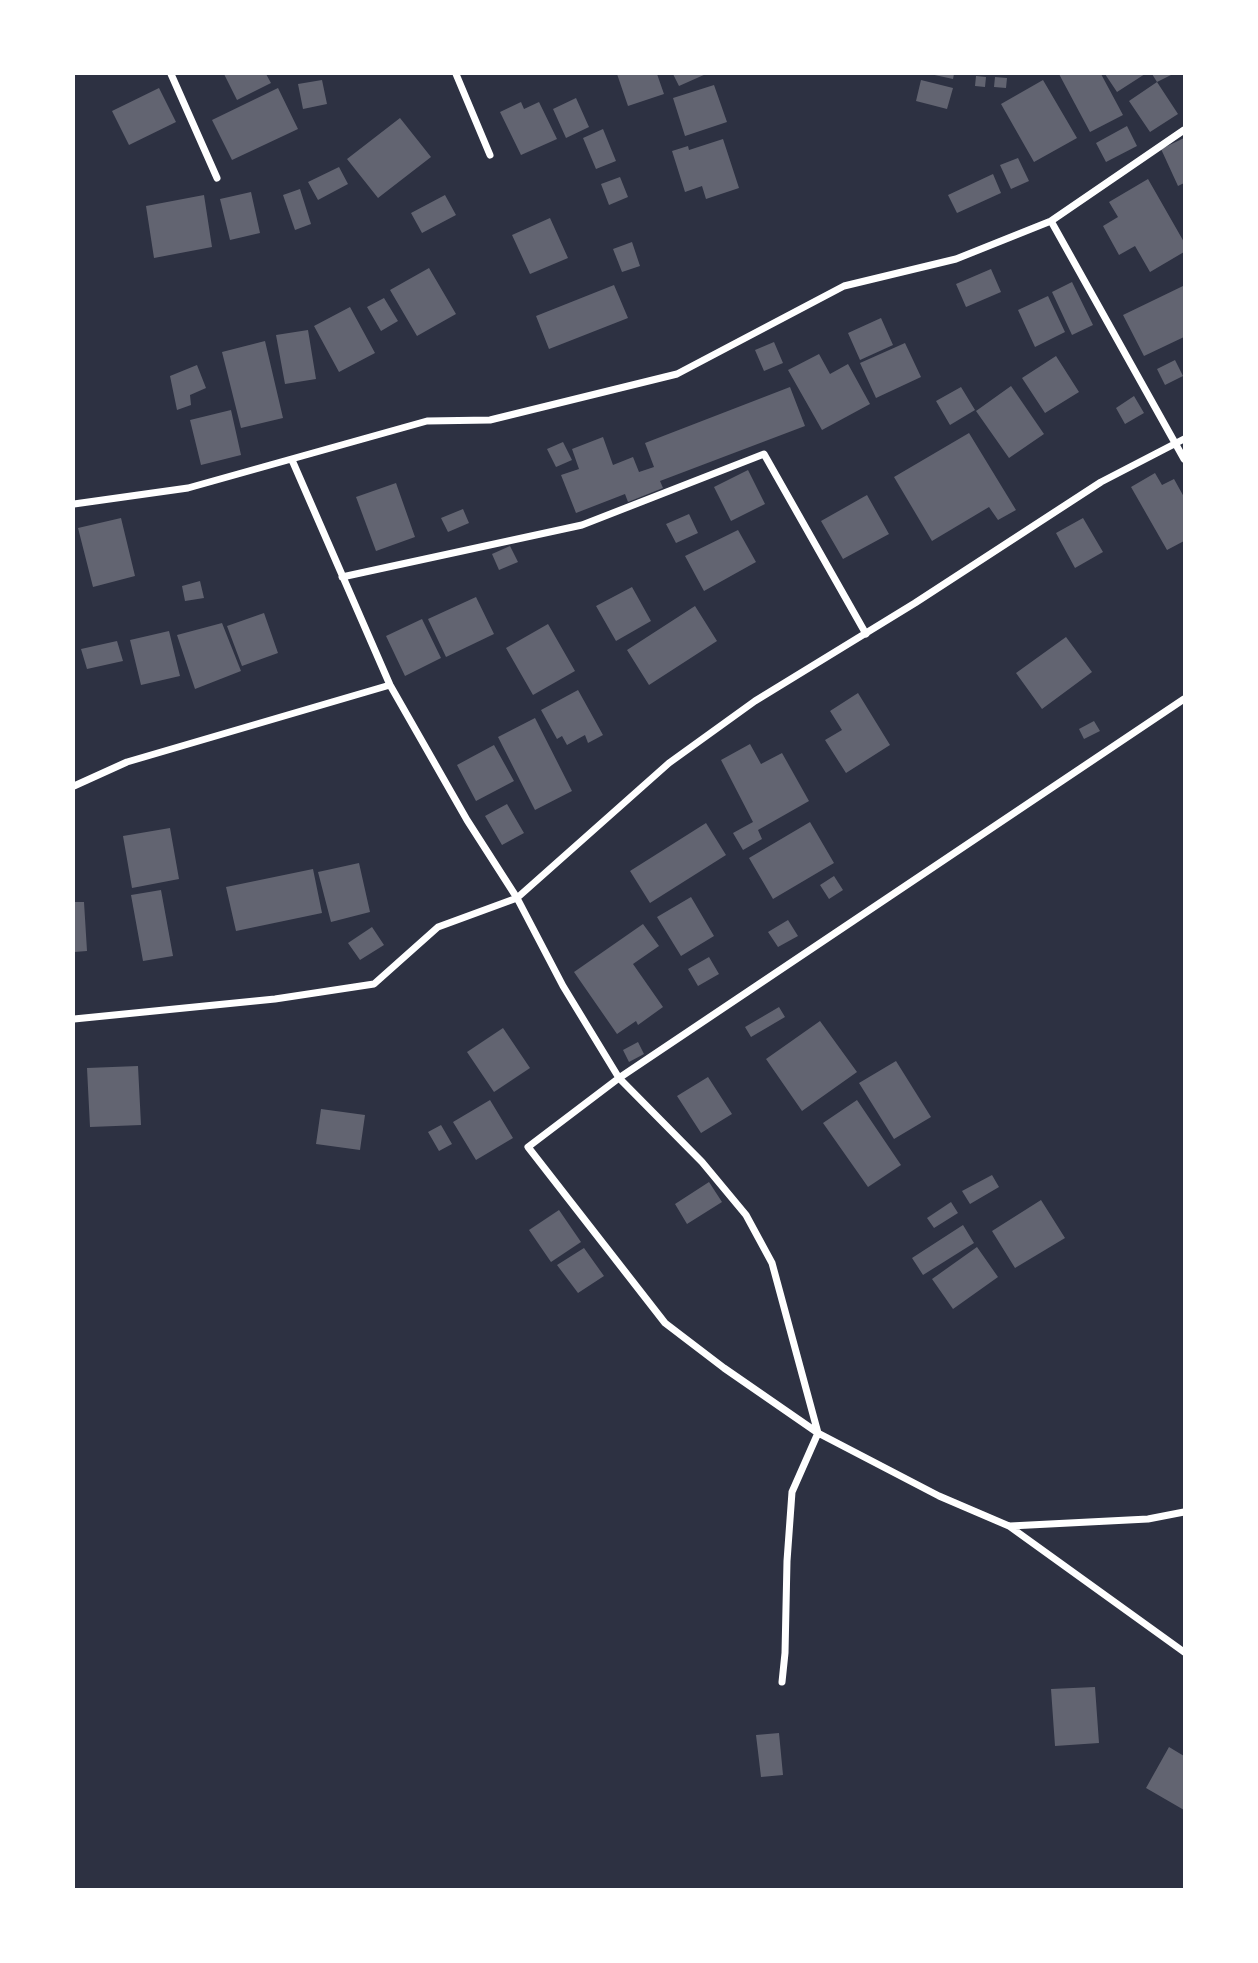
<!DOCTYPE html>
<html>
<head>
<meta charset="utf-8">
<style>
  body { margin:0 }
  #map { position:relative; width:1258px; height:1963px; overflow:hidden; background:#2d3142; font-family:Barlow,sans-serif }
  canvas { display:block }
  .frame { position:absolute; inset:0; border:75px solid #fff; pointer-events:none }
</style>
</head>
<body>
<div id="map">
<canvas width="1258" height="1963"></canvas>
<div class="frame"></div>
</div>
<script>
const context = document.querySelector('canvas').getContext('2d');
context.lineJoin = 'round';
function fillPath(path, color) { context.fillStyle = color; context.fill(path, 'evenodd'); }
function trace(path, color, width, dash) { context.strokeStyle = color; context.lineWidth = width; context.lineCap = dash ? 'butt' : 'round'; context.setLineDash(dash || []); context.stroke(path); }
fillPath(new Path2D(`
  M224,74H266L271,83L237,100Z
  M617,74H657L664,94L628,106Z
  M673,74H706L679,86Z
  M930,74H954L953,79Z
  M1059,74H1101L1123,115L1090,132Z
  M1105,74H1145L1117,92Z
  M1152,74H1173L1157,82Z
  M976,76L986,77L985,87L975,86Z
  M995,77L1007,78L1006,88L994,87Z
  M322,80L327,104L303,109L298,84Z
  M921,80L953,88L947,109L916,101Z
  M1043,80L1077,138L1034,162L1001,104Z
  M1157,82L1178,114L1150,132L1129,101Z
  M714,85L727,122L685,136L673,98Z
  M159,88L176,122L129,145L112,111Z
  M278,88L298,129L232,160L212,120Z
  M576,98L589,127L566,138L553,109Z
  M521,102L524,109L539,102L557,139L521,155L500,112Z
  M400,118L431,157L378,198L347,159Z
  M1127,126L1137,146L1106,162L1096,143Z
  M603,129L616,161L596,169L583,138Z
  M1184,138V183L1178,186L1161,149Z
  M723,139L739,188L706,199L702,186L685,192L672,151L688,146L689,150Z
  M1018,158L1029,181L1011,189L1000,165Z
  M339,167L348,184L318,200L308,182Z
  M993,174L1001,193L957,213L948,195Z
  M620,177L628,197L609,205L601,184Z
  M1148,179L1184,242V252L1150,272L1135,246L1119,255L1103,226L1118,217L1109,202Z
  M300,189L311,224L295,230L283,195Z
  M251,192L260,233L230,240L220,199Z
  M204,195L212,247L154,258L146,206Z
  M445,195L456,215L422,233L411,213Z
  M550,218L568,258L530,274L512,235Z
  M632,242L640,266L622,272L613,249Z
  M429,268L456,314L417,336L390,290Z
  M991,269L1001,292L966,307L956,284Z
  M1072,282L1093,325L1072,335L1052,292Z
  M614,285L628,318L549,349L536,316Z
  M1183,286L1184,337L1144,356L1123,315Z
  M1048,296L1065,332L1035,347L1018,310Z
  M384,298L398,321L381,331L367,307Z
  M350,307L375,353L339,372L314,326Z
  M881,318L893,345L860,360L848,333Z
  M308,330L316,379L285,384L276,335Z
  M265,341L283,418L241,428L222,352Z
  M774,342L783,363L764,371L755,350Z
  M905,343L921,377L876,398L860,363Z
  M819,354L830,374L848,364L870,404L822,430L788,370Z
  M1056,356L1079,392L1045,413L1022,378Z
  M1175,360L1183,376L1165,385L1157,369Z
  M197,365L206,388L190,395L191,405L177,410L170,376Z
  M1011,386L1044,434L1009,458L976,411Z
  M790,387L805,426L660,481L663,488L628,502L625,494L576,513L561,475L579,469L572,449L603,437L613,465L633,457L639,472L654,467L645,443Z
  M961,387L975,410L950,425L936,401Z
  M1134,396L1144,413L1125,424L1116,408Z
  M231,410L241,455L201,465L190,420Z
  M969,433L1016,510L998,520L989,507L932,541L894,477Z
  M563,442L572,460L556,467L547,449Z
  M748,470L765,504L731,521L714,487Z
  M1155,473L1162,485L1174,479L1184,497V541L1167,550L1131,487Z
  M396,483L415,537L376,551L356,497Z
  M867,495L889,534L843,559L821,521Z
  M463,509L469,523L448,532L441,518Z
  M689,514L698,533L676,543L666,524Z
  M121,518L135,576L93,587L78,528Z
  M1083,518L1103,552L1075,568L1056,533Z
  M738,530L756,562L704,591L685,556Z
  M510,546L518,562L499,570L492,554Z
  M200,581L204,598L185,601L182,586Z
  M632,587L651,621L616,641L596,606Z
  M476,597L494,634L446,657L428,619Z
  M695,606L717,641L649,685L627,650Z
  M264,613L278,653L242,666L227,626Z
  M422,619L441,658L405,676L386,636Z
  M222,623L241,671L195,689L177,635Z
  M548,624L575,671L533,695L506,648Z
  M169,631L180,676L141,685L130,640Z
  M1066,637L1092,672L1042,709L1016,673Z
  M117,641L123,661L87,669L81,649Z
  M578,690L603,735L588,743L585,735L567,745L562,736L557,739L541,710Z
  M858,693L890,745L846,773L825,740L842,730L830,711Z
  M535,718L572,791L535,810L498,737Z
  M1094,721L1100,731L1084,739L1079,729Z
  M750,744L761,764L782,753L809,801L758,830L762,839L743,850L733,833L753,822L721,760Z
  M494,745L514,781L476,801L457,765Z
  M507,804L524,833L502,845L485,816Z
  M810,822L834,863L773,899L749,858Z
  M706,823L726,855L650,903L630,871Z
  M170,828L179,879L132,888L123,836Z
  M359,863L370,912L331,922L318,872Z
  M313,869L322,913L236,931L226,887Z
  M834,876L843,890L829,899L820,885Z
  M161,890L173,956L143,961L131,895Z
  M691,897L714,936L681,956L657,917Z
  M74,902H84L87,951L74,952Z
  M788,920L798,936L778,947L768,932Z
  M643,924L659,946L633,964L663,1007L638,1025L636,1021L617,1034L574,972Z
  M372,927L384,945L360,960L348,943Z
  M709,957L719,974L698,986L688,969Z
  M779,1007L785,1017L751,1037L745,1027Z
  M820,1021L857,1072L802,1111L766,1059Z
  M503,1028L530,1068L494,1092L467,1052Z
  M638,1042L644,1054L629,1062L623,1050Z
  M896,1061L931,1117L894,1139L859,1083Z
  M138,1066L141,1125L90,1127L87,1068Z
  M708,1077L732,1114L701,1133L677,1096Z
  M490,1100L513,1138L476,1160L453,1122Z
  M857,1100L901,1165L868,1187L823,1123Z
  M321,1109L365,1115L360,1150L316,1144Z
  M441,1125L452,1144L439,1151L428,1132Z
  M992,1175L999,1187L970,1204L962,1191Z
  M709,1182L722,1202L687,1224L675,1204Z
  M1041,1200L1065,1238L1015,1268L992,1231Z
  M951,1202L958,1213L934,1228L927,1218Z
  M559,1210L581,1242L551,1262L529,1230Z
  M963,1225L974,1243L923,1275L912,1258Z
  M977,1247L998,1277L953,1309L932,1279Z
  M584,1248L604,1276L578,1293L557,1265Z
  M1095,1687L1099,1743L1055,1746L1051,1689Z
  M779,1733L783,1775L761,1777L756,1735Z
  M1169,1747L1184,1756V1810L1146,1788Z`), '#626471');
trace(new Path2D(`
  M171,74L217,178
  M456,74L490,155
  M1051,221L1184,459
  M292,460L390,685L467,820L517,898L563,986L619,1078L702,1162L746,1215L772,1263L818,1433L792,1492L787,1561L785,1653L782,1682
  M74,504L188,488L427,421L490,420L677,374L844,286L956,259L1051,221L1184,130
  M342,577L582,525L764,454L866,634
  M1184,699L619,1078L528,1147L665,1323L724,1368L818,1433L939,1496L1009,1526L1184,1652
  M74,786L127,762L390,685
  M74,1019L275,999L374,984L438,927L517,898L669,763L755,701L915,603L1101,482L1184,439
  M1010,1526L1148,1519L1184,1512`), '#fff', 7);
</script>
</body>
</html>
